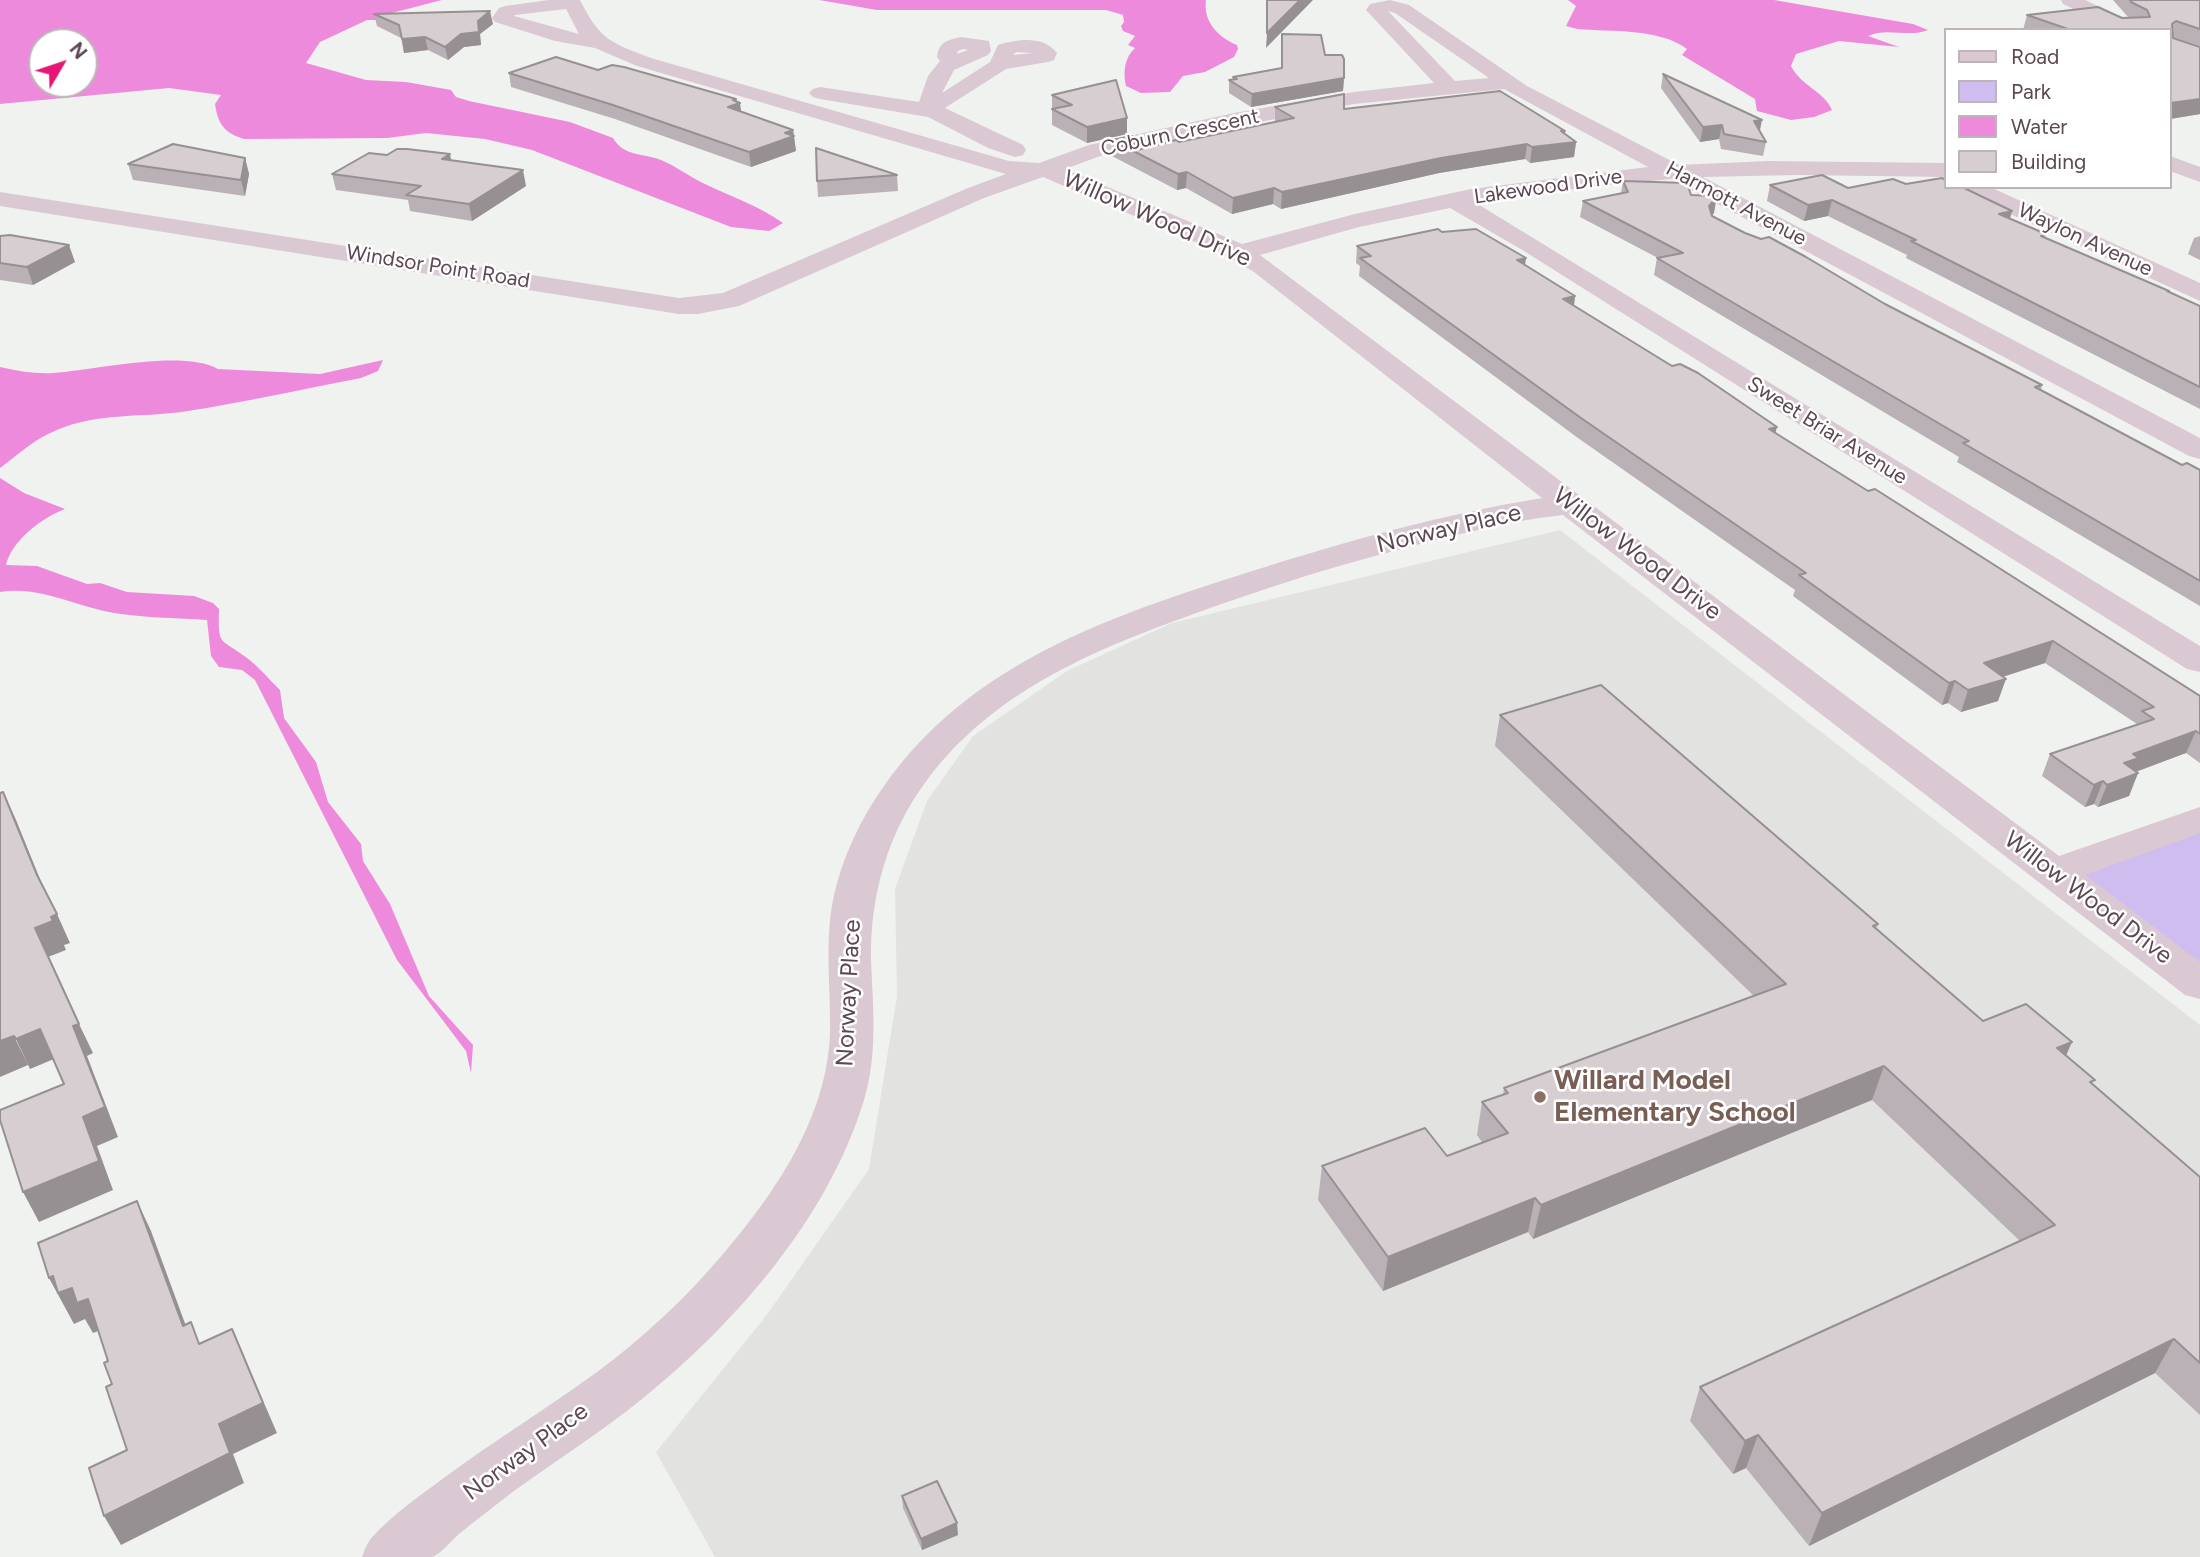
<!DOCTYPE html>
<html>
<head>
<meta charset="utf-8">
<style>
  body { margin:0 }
  #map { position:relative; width:2200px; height:1557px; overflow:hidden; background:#f0f2ef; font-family:Figtree,sans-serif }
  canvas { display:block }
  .legend { position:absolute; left:1944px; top:28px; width:228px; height:161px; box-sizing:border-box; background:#fff; border:2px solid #beb5ba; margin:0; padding:9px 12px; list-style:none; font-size:21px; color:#5d4753 }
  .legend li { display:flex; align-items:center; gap:14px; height:35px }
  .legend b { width:35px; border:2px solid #beb5ba }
  .north { position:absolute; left:28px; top:28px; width:70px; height:70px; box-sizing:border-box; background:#fff; border:2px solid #beb5ba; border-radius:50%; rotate:51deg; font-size:19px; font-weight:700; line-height:28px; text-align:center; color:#5d4753 }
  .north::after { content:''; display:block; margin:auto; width:24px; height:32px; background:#e61576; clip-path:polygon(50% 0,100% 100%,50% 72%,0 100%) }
</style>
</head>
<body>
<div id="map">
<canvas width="2200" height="1557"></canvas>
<ul class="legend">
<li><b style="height:9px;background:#dac9d2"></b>Road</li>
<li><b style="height:19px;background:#d0bdf0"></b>Park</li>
<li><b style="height:19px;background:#ee8adc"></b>Water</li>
<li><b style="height:19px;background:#d7ced2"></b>Building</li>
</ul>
<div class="north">N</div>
</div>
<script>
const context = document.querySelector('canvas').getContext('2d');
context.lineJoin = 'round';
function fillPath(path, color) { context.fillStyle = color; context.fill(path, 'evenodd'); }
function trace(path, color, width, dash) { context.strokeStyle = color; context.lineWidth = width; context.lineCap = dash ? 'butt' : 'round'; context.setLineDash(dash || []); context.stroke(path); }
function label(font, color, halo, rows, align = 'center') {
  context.font = font + ' Figtree,sans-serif'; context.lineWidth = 5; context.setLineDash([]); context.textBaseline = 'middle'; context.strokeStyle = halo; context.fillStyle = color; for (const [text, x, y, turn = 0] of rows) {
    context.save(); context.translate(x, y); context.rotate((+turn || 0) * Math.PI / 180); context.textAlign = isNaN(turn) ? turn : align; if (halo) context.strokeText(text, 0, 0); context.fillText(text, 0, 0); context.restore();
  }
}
fillPath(new Path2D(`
  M1560,530L2200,1025V1557H715L656,1452L766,1316L869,1169L897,996L895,889L927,801L973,736L1067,671L1172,623Z`), '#e2e3e0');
fillPath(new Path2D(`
  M2200,818V984L2054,872Z`), '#d0bdf0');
fillPath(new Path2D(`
  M0,0H442L388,14L379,20H367L320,42L306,63L366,80L406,82L451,90L456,97L469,101L570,122L613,138C624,157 643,153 661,160C676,166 690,177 705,184C732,197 759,206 783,223L769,231L731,227L532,150L485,139L426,133L387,138L244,139C224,133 218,124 215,104L221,95L169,88L0,104ZM42,42H84V84H42Z
  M819,0H1206C1203,22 1218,37 1237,45L1238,49L1234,57L1205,72L1183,76L1170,92L1141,93L1126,86C1123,73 1124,58 1135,48L1128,45L1135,36L1123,31L1121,26L1124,22L1123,15L1106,10H877Z
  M1568,0H1774L1913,24L1928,30C1909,38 1887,27 1868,36L1899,47L1839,41L1796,54L1791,66C1801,86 1824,91 1832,110L1814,117L1791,120L1757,111L1755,99L1682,55L1687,49C1659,28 1611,32 1577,29L1566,26L1576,6Z
  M383,360L378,371L361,378C303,389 246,402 188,411C144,418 98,412 57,430C34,439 19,454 0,468V367C18,371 35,374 53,373C95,370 183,349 218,369L320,374Z
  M0,478L24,493L65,509C42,518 12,540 6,565L37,566L87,584L100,583L127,592L194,596L213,603L219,609C218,648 220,637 247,658C259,667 269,679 280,690L284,718L316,762L328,802L361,844L363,861L390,904L429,996L473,1045L471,1073L466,1051L397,960L255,680L242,670L219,667L211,656L207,620C178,618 149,618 121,614C80,609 41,585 0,592Z`), '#ee8adc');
fillPath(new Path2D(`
  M549,0H580C600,40 611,43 651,58L1009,161L1039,163L1089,145L1234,113L1354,92L1434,83L1366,10L1370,4L1390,0L1409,5L1527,86L1679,165L1767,161L1946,163V177L1797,175L1703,177L2200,438V459L2189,456L1671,179L1589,187L1476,203L2200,646V672L2187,669L1524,251L1450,208L1359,227L1260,255L2059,856L2200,807V833L2085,875L2200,962V999L2185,995L1563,515C1499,522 1437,540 1375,556C1312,573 1251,593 1191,615C1091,651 993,692 927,780C888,832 870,895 871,960C873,1008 878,1053 864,1100C828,1218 737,1322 642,1399C601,1432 557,1460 514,1491C496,1505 477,1519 459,1534C452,1540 441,1554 432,1557C422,1557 375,1557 362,1557C365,1549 368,1541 374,1535C394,1514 418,1497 441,1480C492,1442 546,1409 597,1372C643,1338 686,1298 723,1254C776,1192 827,1117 830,1033C831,987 824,940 834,895C843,856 861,818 884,786C971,662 1111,616 1249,572C1344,542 1443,514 1542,498L1254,272L1221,253L1043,177L984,198L739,306L698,314H679L0,206V192L679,298L723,293L968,188L1006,174L637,66L595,48L555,41L495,22L492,18L499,8L505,6ZM566,9L579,34L514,16L515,15ZM1388,11L1395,13L1489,78L1455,81ZM1504,89L1648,167L1471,189L1355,214L1242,244L1065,169L1103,155L1234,127L1354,104Z
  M2061,0H2085L2140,26L2143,30H2117L2063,4Z
  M961,37L989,41L991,51L988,55L954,70L942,93L990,62L998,45C1017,39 1044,35 1057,53L1054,60L1048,62L1006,69L945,108L1023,145L1026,150L1023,155L1015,157L988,148L928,117L820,99L813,97L809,93L813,89L820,87L919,102L928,76L940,61L937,57C939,42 947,40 961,37ZM963,49L968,50L957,54L958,51ZM1016,52L1033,53L1013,55Z
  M2170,156L2200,167V182L2170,171Z
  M1958,187H1990L2200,283V301L1962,192Z`), '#dac9d2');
fillPath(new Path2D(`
  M2113,0H2200V46L2173,37V38L2200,47V114L2170,119V30H2023L2027,15L2128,17Z
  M374,14L493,24L480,34L481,45L464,47L448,60L428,50L404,53L401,38L377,26Z
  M1282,34L1325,55L1344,78L1343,91L1251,107L1229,93V80H1233V77L1281,68Z
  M598,70L736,99L741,112L793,130L796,151L751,167L615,119L511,87L509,73Z
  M1663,74L1759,131L1766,142L1763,156L1721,149L1719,139L1700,142L1661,88Z
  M1052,95L1127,134L1087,143L1052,125Z
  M1275,107L1344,109L1565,131V134L1576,142L1574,157L1530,163L1525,159L1439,173L1281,209L1273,204L1232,214L1186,188L1177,190L1112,156V140L1137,150L1179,142L1275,122Z
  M387,155L451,160L526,186L472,221L410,211L408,200L336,190L332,174Z
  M245,158L249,174L245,196L133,180L128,164Z
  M897,175L898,191L818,197L817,181Z
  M1623,181L1691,195L1717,196L1712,216L2042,385L2041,390L2182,465L2200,470V606L1957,462L1959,457L1654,275L1657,258H1658L1580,217L1583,201L1621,193Z
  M1906,184L2012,211L2010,219L2046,234L2045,238L2169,291L2168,292L2200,306V409L1906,258L1907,255L1828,216L1804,221L1767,201L1770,185L1848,188Z
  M1442,232L1526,258L1525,265L1575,296L1574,305L1868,491L2200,696V763L2186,753L2136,772L2138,773L2129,796L2098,807L2094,804L2085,807L2042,776L2050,754L2137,724L2045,663L2003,677L1998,701L1961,712L1948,703L1942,705L1793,596L1795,590L1578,438L1359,276L1360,266L1356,263L1357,246Z
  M0,236L75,262L33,285L0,280Z
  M2200,236V260L2188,254L2194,238Z
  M1500,715L1878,924L1876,929L1983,1021L2066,1055L2093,1084L2200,1177V1415L2155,1373L1809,1546L1746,1468L1733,1474L1690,1421L1700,1387L2020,1241L1872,1100L1533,1239L1528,1232L1383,1291L1318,1200L1322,1166L1447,1156L1482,1142L1477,1135L1482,1102L1503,1095L1504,1088L1754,996L1495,746Z
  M902,1496L958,1535L922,1550L903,1508Z`), '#b9b1b5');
fillPath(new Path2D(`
  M1300,0H1313L1266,48L1267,33Z
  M490,11L493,24L480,34L481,45L464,47L448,60L445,47Z
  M425,37L428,50L404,53L402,39Z
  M1344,78L1343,91L1251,107L1252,94Z
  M736,99V104L740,103L742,117L728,107L733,100Z
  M2200,99V114L2170,119V103Z
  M1127,118V134L1087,143V127Z
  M1762,120L1759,135L1754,121Z
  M1722,125L1719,139L1700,142L1703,127Z
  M793,130L796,151L751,167L749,152L785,133Z
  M1561,131H1565L1563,143L1576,142L1574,157L1530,163L1532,147Z
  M1527,144L1525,159L1439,173L1281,209L1282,192L1441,158Z
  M450,154L453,170L442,159Z
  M245,158L249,174L245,196L241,180Z
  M523,170L526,186L472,221L469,204Z
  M1187,172L1186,188L1177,190L1178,174Z
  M1274,188L1273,204L1232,214L1233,198Z
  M1717,196L1714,213L1706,223L1709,206Z
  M1832,200L1828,216L1804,221L1808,205Z
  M2012,211L2007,228L1999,214Z
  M69,245L75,262L33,285L27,267Z
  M1526,258L1523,276L1517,260Z
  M1575,296L1573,314L1563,299Z
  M1777,427L1772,446L1769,429Z
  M2053,641L2045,663L1977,685L1984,663Z
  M2006,679L1998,701L1961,712L1968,690Z
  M1955,681L1948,703L1942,705L1949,683Z
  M2196,731L2186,753L2132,773H2138L2129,796L2098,807L2107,785L2124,763L2133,754Z
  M2103,781L2094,804L2085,807L2094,785Z
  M3,792L16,820L50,904L37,875Z
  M57,914L70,943L64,945L66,950L48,957L35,928L51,917Z
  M79,1024L93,1053L87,1056L118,1137L97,1146L113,1190L39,1222L23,1192L83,1117L73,1026Z
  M40,1029L54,1059L30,1069L16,1039Z
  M14,1036L28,1065L0,1077V1041Z
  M2072,1042L2057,1076V1048Z
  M1884,1066L1872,1100L1533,1239L1541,1205Z
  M1535,1198L1528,1232L1383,1291L1388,1257Z
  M137,1201L151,1231L197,1356L183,1326Z
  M53,1276L88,1299L103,1329L93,1333L85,1319L74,1324L49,1278Z
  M232,1329L277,1433L233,1454L244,1483L121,1545L104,1516L219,1424Z
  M2174,1339L2155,1373L1809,1546L1822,1513Z
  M1758,1435L1746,1468L1733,1474L1745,1441Z
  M957,1523L958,1535L922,1550L921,1539Z`), '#969093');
const building = new Path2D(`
  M1267,0H1300L1267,33Z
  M2130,0H2200V29L2176,21L2172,24L2173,38L2200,47V99L2170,103V30H2071L2027,15L2098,7L2122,18L2150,17L2147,10L2131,2Z
  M490,11L478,21L479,32L461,34L445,47L425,37L402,39L399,25L374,14Z
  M1282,34L1321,35L1325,55H1342L1344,59V78L1252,94L1229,80L1237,79L1233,77L1282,68Z
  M556,57L598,70L612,65L624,67L736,99L733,100L740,103L728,107L793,130L785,133L794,136L749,152L613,105L509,73Z
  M1663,74L1762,120L1754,121L1766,142L1724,134L1722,125L1703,127Z
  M1116,80L1127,118L1087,127L1052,109L1072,105L1052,95Z
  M1500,91L1565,131H1561L1576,142L1532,147L1527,144L1441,158L1282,192L1274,188L1233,198L1187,172L1178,174L1112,140L1132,136L1137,150L1176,140L1179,142L1294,118L1275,107L1344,94V109Z
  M173,144L245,158L241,180L128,164Z
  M816,148L897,175L817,181Z
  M397,149H407L450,154L442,159L523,170L469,204L406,195L421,186L332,174L369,153L387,155Z
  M1822,175L1848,188L1893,179L1906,184L1942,178L1946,180V187H1962L2012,211L1999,214L2046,234L2041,236L2169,291H2167L2200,306V387L1911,241L1916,240L1832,200L1808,205L1770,185Z
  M1623,181L1687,183L1691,195L1717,196L1709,206L1712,216L1745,233L1761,239L1769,237L1806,257L1885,304L2042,385L2035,387L2182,465L2187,463L2200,470V581L1963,443L1969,441L1657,258L1683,253L1583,201L1628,192Z
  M1438,229L1442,232L1476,229L1526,258L1517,260L1575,296L1563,299L1672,366L1680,364L1698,373L1777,427L1769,429L1868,491L1875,489L2200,696V734L2196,731L2133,754L2139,758L2124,763L2138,773L2107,785L2103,781L2094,785L2050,754L2154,719L2142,711L2154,707L2053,641L1984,663L2006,679L1968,690L1955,681L1949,683L1799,575L1806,573L1581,418L1360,258L1371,256L1357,246Z
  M10,235L69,245L27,267L0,263V236Z
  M1601,685L1878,924L1873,926L1983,1021L2026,1004L2072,1042L2057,1048L2095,1080L2090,1082L2200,1177V1363L2174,1339L1822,1513L1758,1435L1745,1441L1700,1387L2055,1225L1884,1066L1541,1205L1535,1198L1388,1257L1322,1166L1425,1128L1447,1156L1508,1133L1482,1102L1508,1093L1504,1088L1786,984L1500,715Z
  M3,792L37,875L57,914L51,917L53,921L35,928L79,1024L73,1026L105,1107L83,1117L99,1161L23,1192L0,1120V1110L64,1084L40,1029L16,1039L14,1036L0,1041V793Z
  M137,1201L183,1326L191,1322L199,1344L232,1329L263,1403L219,1424L230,1453L104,1516L89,1468L127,1450L106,1387L112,1384L104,1363L108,1361L88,1299L77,1303L72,1288L58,1293L53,1276L49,1278L38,1243Z
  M937,1481L957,1523L921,1539L902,1496Z`);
fillPath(building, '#d7ced2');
trace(building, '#969093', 2);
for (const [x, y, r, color] of [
  [1540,1097,7,"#8d6e63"]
]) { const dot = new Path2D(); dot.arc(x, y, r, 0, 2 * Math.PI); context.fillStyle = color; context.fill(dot); trace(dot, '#fff', 2.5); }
label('21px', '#5d4753', '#fff', [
  ["Coburn Crescent",1180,133,-12],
  ["Lakewood Drive",1548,187,-8],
  ["Harmott Avenue",1736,204,28],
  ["Waylon Avenue",2085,240,25],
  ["Windsor Point Road",438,267,9],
  ["Sweet Briar Avenue",1827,431,32]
]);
label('24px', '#5d4753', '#fff', [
  ["Willow Wood Drive",1157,219,24],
  ["Norway Place",1449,529,-13],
  ["Willow Wood Drive",1637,554,37],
  ["Willow Wood Drive",2088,898,37],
  ["Norway Place",849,993,-87],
  ["Norway Place",526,1452,-36]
]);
label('bold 28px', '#785e54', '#fff', [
  ["Willard Model",1554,1081],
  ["Elementary School",1554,1113]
], 'left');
</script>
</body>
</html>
